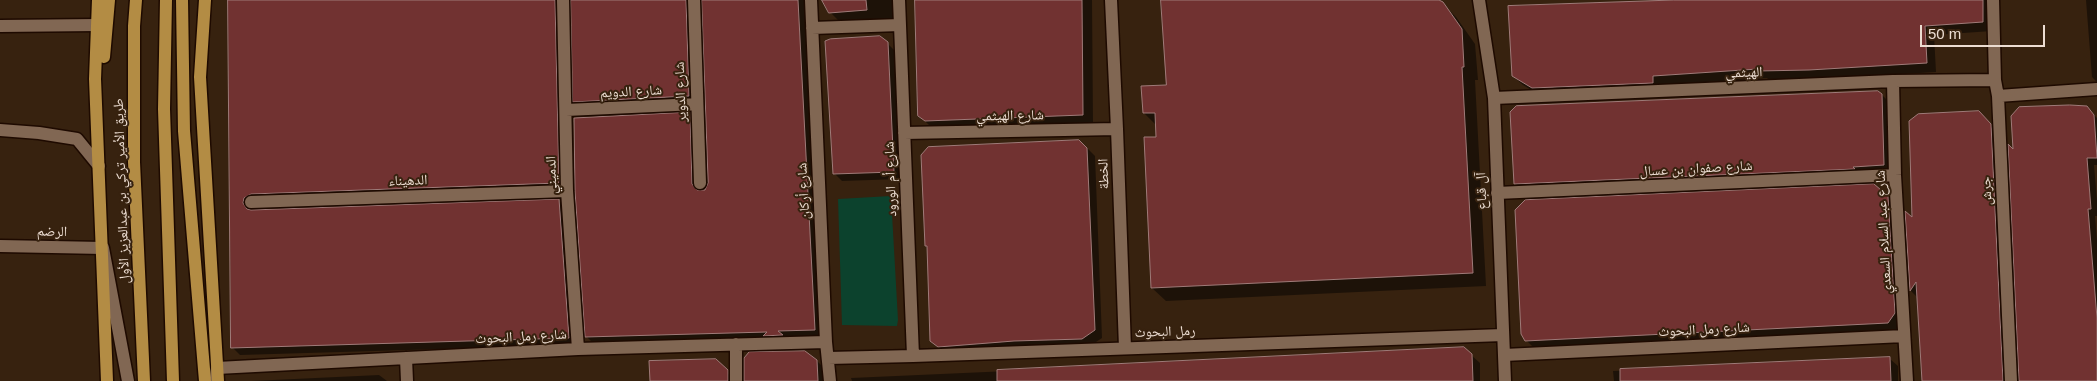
<!DOCTYPE html>
<html>
<head>
<meta charset="utf-8">
<style>
  body { margin:0 }
  #map { position:relative; width:2097px; height:381px; overflow:hidden; background:#37220f; font-family:Arial,sans-serif }
  canvas { display:block }
  .scale { position:absolute; left:1920px; top:25px; width:125px; height:22px; box-sizing:border-box; border:2px solid #ecddd2; border-top:0; padding-left:6px; font-size:15px; line-height:18px; white-space:nowrap; color:#ecddd2; -webkit-text-stroke:4px #37220f; paint-order:stroke }
</style>
</head>
<body>
<div id="map">
<canvas width="2097" height="381"></canvas>
<div class="scale">50 m</div>
</div>
<script>
const context = document.querySelector('canvas').getContext('2d');
context.lineJoin = 'round';
function fillPath(path, color) { context.fillStyle = color; context.fill(path, 'evenodd'); }
function trace(path, color, width, dash) { context.strokeStyle = color; context.lineWidth = width; context.lineCap = dash ? 'butt' : 'round'; context.setLineDash(dash || []); context.stroke(path); }
function label(font, color, halo, rows, align = 'center') {
  context.font = font + ' Arial,"Noto Naskh Arabic",sans-serif'; context.lineWidth = 4; context.setLineDash([]); context.textBaseline = 'middle'; context.strokeStyle = halo; context.fillStyle = color; for (const [text, x, y, turn = 0] of rows) {
    context.save(); context.translate(x, y); context.rotate((+turn || 0) * Math.PI / 180); context.textAlign = isNaN(turn) ? turn : align; if (halo) context.strokeText(text, 0, 0); context.fillText(text, 0, 0); context.restore();
  }
}
fillPath(new Path2D(`
  M891,196L898,320L897,326L842,325L838,199Z`), '#0c422d');
fillPath(new Path2D(`
  M229,0H569L566,190L254,203L249,211L559,201L567,208L576,345L240,355L232,347Z
  M572,0H699L696,103L582,109L574,101Z
  M703,0H804L823,338L594,344L587,337L689,114L697,121L699,191H705L709,183Z
  M825,0H900L901,22L844,26L830,12Z
  M916,0H1092L1093,125L931,127L920,116Z
  M1162,0H1436L1442,3L1456,17L1475,44L1478,80H1475L1486,286L1166,301L1152,288L1157,126L1144,113L1167,86Z
  M1711,0H1991L1992,31L1934,35L1936,72L1819,79L1769,80L1767,78L1662,85L1543,97L1523,85L1513,76Z
  M2086,0H2097V82L2092,77Z
  M887,43L895,51L901,179L842,181L834,173Z
  M1882,95L1890,103L1892,173L1523,191L1515,183Z
  M2087,108L2097,118V165H2094L2097,201V216H2095L2097,241V381H2020L2014,152Z
  M1987,120L1998,133L2010,381H1922L1918,298L1911,291L1907,214L1913,219Z
  M1087,148L1095,156L1102,338L1090,346L947,354L931,340Z
  M1887,197L1895,205L1902,322L1896,330L1534,348L1526,340Z
  M1471,355L1480,363V381H852L851,378L1121,366Z
  M1890,359L1898,366V381H1614L1613,371Z
  M816,360L824,368L825,381H745Z
  M716,361L735,381H651Z
  M379,375L387,381H251H252Z`), '#0007');
const building = new Path2D(`
  M228,0H555L559,183L251,194L244,198L243,203L247,209L251,210L559,199L569,338L231,348Z
  M571,0H686L689,96L573,102Z
  M702,0H798L815,330L778,331L783,335L763,336L767,332L585,337L575,191L574,118L690,112L692,184L697,190H705L708,183Z
  M822,0H866L867,10L829,13Z
  M915,0H1082L1083,115L925,121L918,116Z
  M1161,0H1439L1443,2L1462,29L1464,67H1462L1473,273L1151,288L1144,137H1156L1155,113H1143L1141,86L1166,85Z
  M1674,0H1983V22L1925,26L1927,63L1809,70L1758,71V69L1653,76V83L1532,88L1512,76L1508,6Z
  M880,36L888,42L894,172L833,174L825,41L830,39Z
  M1878,91L1882,94L1884,165L1853,167L1855,169L1514,184L1510,112L1516,106Z
  M2070,105L2087,106L2094,115L2097,158H2087L2091,209H2088L2097,318V381H2019L2008,144L2013,149L2011,116L2019,107Z
  M1979,111L1991,124L2003,381H1922L1916,282L1910,291L1905,211L1912,217L1909,121L1918,114Z
  M1079,140L1087,148L1095,330L1082,339L1014,341L938,347L930,341L927,246H925L921,155L928,147Z
  M1874,184L1888,196L1895,313L1888,323L1525,341L1521,334L1515,210L1525,200Z
  M1464,347L1472,354L1473,381H997V370Z
  M805,351L817,360L818,381H744V358L749,352Z
  M1890,357L1891,381H1620V369Z
  M716,359L728,370V381H650L649,361Z`);
fillPath(building, '#713231');
trace(building, '#9f7b79', 1);
const minor = new Path2D(`
  M563,0L567,191L578,349
  M694,0L700,183
  M811,0L826,342L830,381
  M899,0L913,356
  M1111,0L1117,129L1125,348
  M1479,0L1494,98L1505,381
  M1993,0L1995,80L1998,96L2011,381
  M0,26L96,25
  M812,28L900,25
  M1893,81L1895,175L1907,381
  M1998,96L2097,89
  M1494,98L1893,81L1995,80
  M566,110L697,104
  M0,130L39,133L77,139L99,166
  M904,133L1117,129
  M1497,193L1895,175
  M251,202L567,191
  M0,246L103,248L128,381
  M736,344V381
  M1504,355L1904,336
  M406,358L407,381
  M828,358L913,356L1503,335
  M216,378L217,368L578,349L826,342`);
const major = new Path2D(`
  M98,0L95,79L107,381
  M136,0L134,26V162L144,381
  M166,0L164,109L173,381
  M182,0L184,131L205,381
  M205,0L200,77L218,381
  M104,57L109,0`);
trace(minor, '#1e0a00', 15);
trace(major, '#1e0a00', 15);
trace(minor, '#816753', 12);
trace(major, '#b38c44', 12);
label('14px', '#ecddd2', '#37220f', [
  ["الهيثمي",1744,73,-2],
  ["شارع الدويم",631,92,-3],
  ["شارع الدوير",681,92,-92],
  ["شارع الهيثمي",1010,116,-1],
  ["شارع صفوان بن عسال",1696,169,-3],
  ["الخطة",1104,174,-92],
  ["الدميني",552,175,-92],
  ["شارع أم الورود",891,179,-92],
  ["الدهيناء",408,181,-2],
  ["طريق الأمير تركي بن عبدالعزيز الأول",122,191,-92],
  ["شارع أركان",804,191,-93],
  ["آل قباع",1482,191,-92],
  ["جرش",1987,191,-93],
  ["الرضم",52,232,1],
  ["شارع عبد السلام السعدي",1884,232,-93],
  ["شارع رمل البحوث",1704,330,-3],
  ["رمل البحوث",1165,332,-2],
  ["شارع رمل البحوث",521,337,-3]
]);
</script>
</body>
</html>
